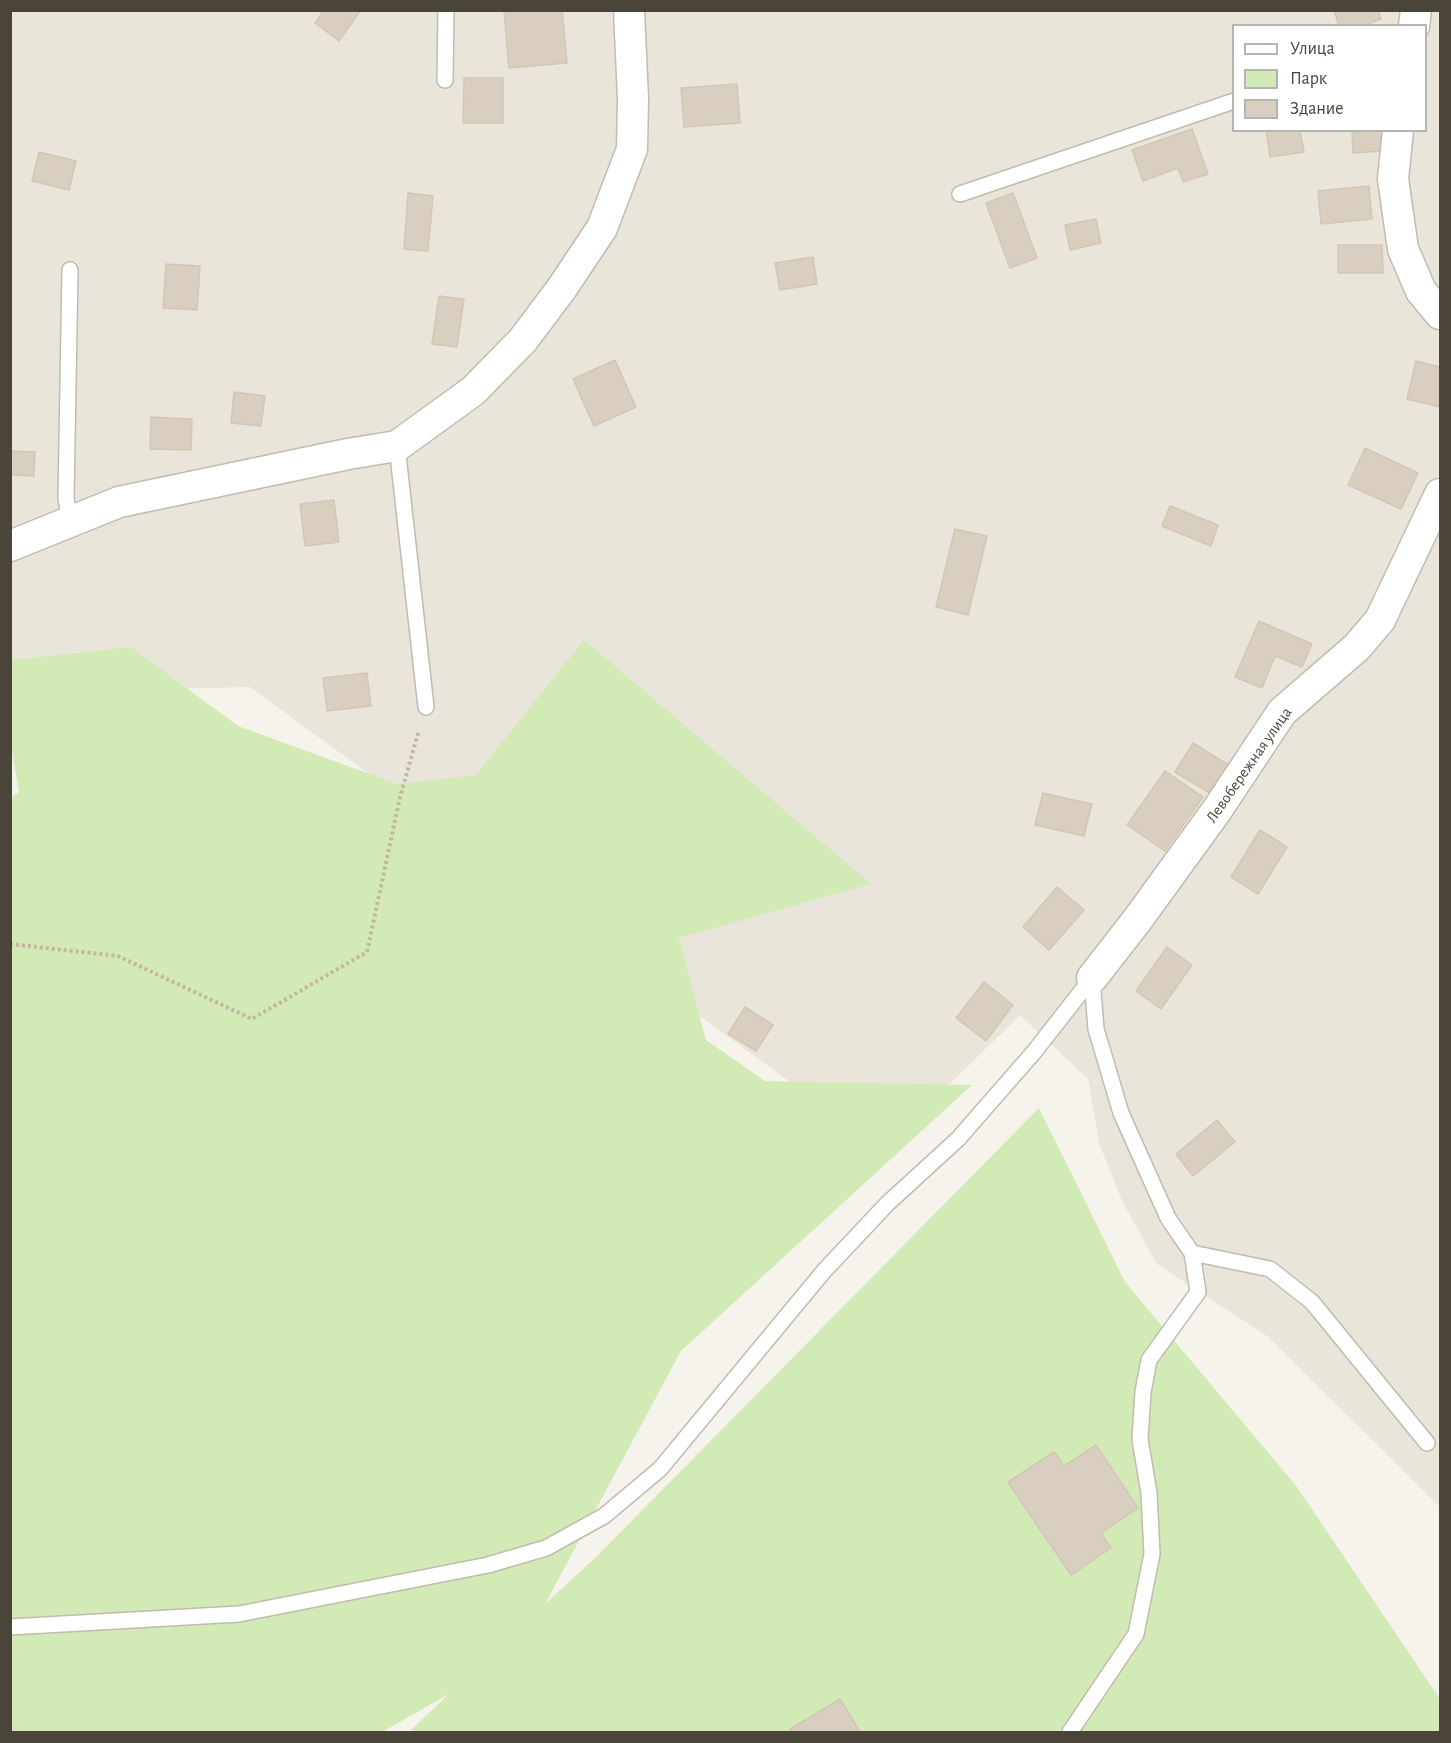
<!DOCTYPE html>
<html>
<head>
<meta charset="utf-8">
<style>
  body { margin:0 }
  #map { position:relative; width:1451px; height:1743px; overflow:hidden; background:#f6f3ec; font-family:"Alegreya Sans",sans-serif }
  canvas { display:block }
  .frame { position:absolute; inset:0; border:12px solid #4b4439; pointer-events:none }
  .legend { position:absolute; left:1232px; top:24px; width:195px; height:108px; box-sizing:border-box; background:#fff; border:2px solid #b7b4b0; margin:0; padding:8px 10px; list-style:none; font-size:18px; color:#4b4439 }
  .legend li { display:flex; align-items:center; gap:12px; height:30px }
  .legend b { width:30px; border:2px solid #b7b4b0 }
</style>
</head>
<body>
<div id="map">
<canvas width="1451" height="1743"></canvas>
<div class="frame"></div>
<ul class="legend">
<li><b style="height:8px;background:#fff"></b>Улица</li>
<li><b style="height:16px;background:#d2eab5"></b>Парк</li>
<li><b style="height:16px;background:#d8cfc1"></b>Здание</li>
</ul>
</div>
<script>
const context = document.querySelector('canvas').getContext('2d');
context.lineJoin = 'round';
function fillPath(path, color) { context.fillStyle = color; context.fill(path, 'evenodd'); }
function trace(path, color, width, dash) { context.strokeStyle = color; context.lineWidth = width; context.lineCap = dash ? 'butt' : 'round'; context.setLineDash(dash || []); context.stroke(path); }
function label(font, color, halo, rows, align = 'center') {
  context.font = font + ' "Alegreya Sans",sans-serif'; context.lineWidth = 5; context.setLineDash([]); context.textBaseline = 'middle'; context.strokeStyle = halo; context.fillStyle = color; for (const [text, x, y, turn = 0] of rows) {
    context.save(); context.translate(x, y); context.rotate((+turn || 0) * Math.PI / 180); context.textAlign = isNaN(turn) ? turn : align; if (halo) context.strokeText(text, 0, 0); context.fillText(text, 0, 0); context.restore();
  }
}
fillPath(new Path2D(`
  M10,11H1440V1507L1267,1336L1157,1264L1122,1201L1099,1143L1088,1079L1020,1015L883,1150L250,687L11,692ZM1234,26H1426V130H1234Z`), '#eae5da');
fillPath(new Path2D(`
  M584,640L871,884L679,938L706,1040L765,1081L972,1085L681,1351L545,1604L594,1559L1039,1108L1125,1282L1297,1487L1440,1699V1732H409L449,1694L382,1732H11L10,798L19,792L11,745L10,660L131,647L238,726L397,784L476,775Z`), '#d2eab5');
const building = new Path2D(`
  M324,10H361L339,41L315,23Z
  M504,10H562L567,63L509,68Z
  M1334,10H1378L1381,19L1363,26H1339Z
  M464,78H503V123H463Z
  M737,84L740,123L684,127L681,88Z
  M1192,129L1208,174L1183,182L1178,168L1143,181L1132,150Z
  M1266,130H1300L1304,152L1270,157Z
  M1352,130H1382L1384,151L1353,153Z
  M39,152L76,161L69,190L32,181Z
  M1369,186L1372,219L1321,224L1318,191Z
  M408,193L433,196L428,251L404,249Z
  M1013,193L1037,258L1010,268L986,203Z
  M1096,219L1101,243L1070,250L1065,225Z
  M1338,245H1382L1383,273H1338Z
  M813,257L817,284L780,290L775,263Z
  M166,264L200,266L197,310L163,308Z
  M439,296L464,299L457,347L432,344Z
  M615,360L636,407L594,426L573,379Z
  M1416,361L1440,367V407L1407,399Z
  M234,392L265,396L261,426L231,423Z
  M151,417L192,419L191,450L150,449Z
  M1365,448L1418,473L1401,509L1348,485Z
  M10,451L35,452L34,476L10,475Z
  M334,500L339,542L305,546L300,504Z
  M1170,506L1218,525L1211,546L1162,526Z
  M955,529L987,536L968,615L936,607Z
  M1259,621L1312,644L1302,667L1275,656L1262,688L1235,677Z
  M367,673L371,706L327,711L323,678Z
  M1193,743L1230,766L1213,795L1175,772Z
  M1165,771L1203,797L1165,851L1127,825Z
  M1043,793L1092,804L1084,836L1035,825Z
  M1260,830L1287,847L1258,894L1231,877Z
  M1057,887L1084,910L1049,950L1023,927Z
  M1167,947L1192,965L1161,1009L1136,991Z
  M984,982L1013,1005L986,1041L956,1018Z
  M745,1007L773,1025L756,1051L728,1034Z
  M1217,1120L1235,1142L1193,1176L1176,1154Z
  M1096,1445L1138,1508L1101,1533L1111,1548L1071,1575L1008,1482L1054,1452L1064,1466Z
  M840,1699L860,1732H792L790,1729Z`);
fillPath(building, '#d8cfc1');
trace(building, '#d3c7b4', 1.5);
const lane = new Path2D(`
  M445,80L446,10
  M960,194L1234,101
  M397,446L426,707
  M70,522L66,498L70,270
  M1192,1253L1270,1269L1312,1302L1427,1443
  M10,1627L239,1614L488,1565L546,1548L604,1516L660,1469L824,1271L887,1204L958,1139L1034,1052L1092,978
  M1070,1732L1136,1634L1152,1554L1149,1493L1140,1439L1143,1392L1149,1360L1198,1292L1192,1253L1168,1218L1121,1113L1096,1029L1092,978`);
const street = new Path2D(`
  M1414,26L1416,10
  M1398,130L1393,179L1403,249L1421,291L1440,314
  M10,546L119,502L348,454L397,446L473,391L523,340L562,288L602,228L632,149L633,99L629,10
  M1092,978L1138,919L1217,810L1282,712L1357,647L1380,620L1440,494`);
trace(lane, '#c2bbae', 18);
trace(street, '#c2bbae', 33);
trace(new Path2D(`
  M10,944L118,956L252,1019L367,952L400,797L419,730`), '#c4b79f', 4, [3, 3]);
trace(lane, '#fff', 15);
trace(street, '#fff', 30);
label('16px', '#4b4439', '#fff', [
  ["Левобережная улица",1249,765,-55]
]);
</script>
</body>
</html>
